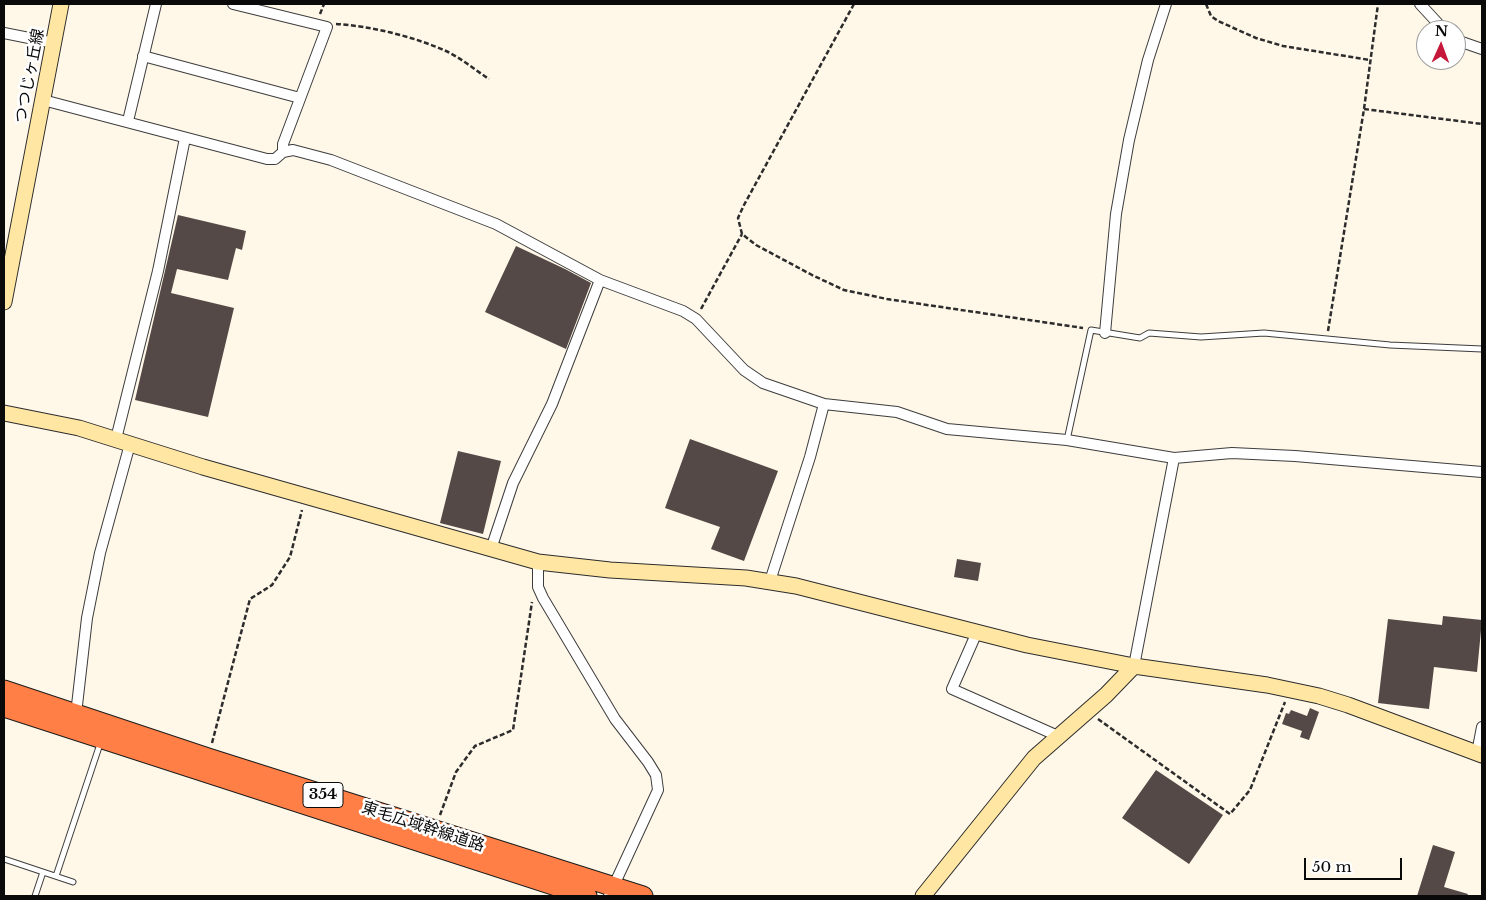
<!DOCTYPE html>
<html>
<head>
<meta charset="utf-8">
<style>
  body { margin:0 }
  #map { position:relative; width:1486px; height:900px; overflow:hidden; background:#fff7e8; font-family:"Libre Baskerville",serif }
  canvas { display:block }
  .frame { position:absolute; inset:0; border:5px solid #0a0a0a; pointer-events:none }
  .north { position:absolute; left:1416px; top:20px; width:50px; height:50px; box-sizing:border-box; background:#fff; border:1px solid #9d9d9d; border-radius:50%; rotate:2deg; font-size:14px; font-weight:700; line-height:20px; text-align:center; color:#0a0a0a }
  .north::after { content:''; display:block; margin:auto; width:18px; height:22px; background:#c5183a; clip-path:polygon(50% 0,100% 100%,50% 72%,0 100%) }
  .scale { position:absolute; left:1304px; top:858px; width:98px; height:22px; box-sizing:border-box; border:2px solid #0a0a0a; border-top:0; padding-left:6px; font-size:15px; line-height:18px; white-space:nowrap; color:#0a0a0a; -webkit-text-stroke:4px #fff; paint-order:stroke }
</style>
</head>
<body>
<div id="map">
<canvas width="1486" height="900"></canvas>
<div class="frame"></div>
<div class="north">N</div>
<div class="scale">50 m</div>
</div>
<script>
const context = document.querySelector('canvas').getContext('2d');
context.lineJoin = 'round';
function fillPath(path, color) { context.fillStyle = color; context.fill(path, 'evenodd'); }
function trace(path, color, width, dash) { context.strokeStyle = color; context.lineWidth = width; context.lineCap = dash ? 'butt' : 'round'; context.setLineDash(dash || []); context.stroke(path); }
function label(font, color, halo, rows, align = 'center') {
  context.font = font + ' "Libre Baskerville","Noto Sans JP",serif'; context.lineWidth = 5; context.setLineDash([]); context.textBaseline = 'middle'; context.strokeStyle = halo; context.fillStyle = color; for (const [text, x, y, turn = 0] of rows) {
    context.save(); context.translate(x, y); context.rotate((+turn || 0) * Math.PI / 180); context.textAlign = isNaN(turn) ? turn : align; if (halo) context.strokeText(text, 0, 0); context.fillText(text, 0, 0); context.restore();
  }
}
fillPath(new Path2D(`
  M178,215L246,231L242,250L236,248L228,280L177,269L171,293L234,308L208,417L135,400Z
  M516,246L565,269L591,283L566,349L485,312Z
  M690,439L778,471L744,561L711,549L720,527L665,508Z
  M458,451L501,461L483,534L440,523Z
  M957,559L981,563L978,581L954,577Z
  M1443,616L1482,620L1477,672L1434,667L1429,709L1378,703L1388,619L1442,625Z
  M1310,708L1319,712L1309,740L1300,737L1303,728L1302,731L1282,724L1286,713L1289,714L1291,710L1307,716Z
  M1156,770L1223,815L1189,864L1122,818Z
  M1433,845L1455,852L1444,887L1468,894L1467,896H1417Z`), '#544946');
const lane = new Path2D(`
  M1067,440L1091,330L1140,338L1149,333L1201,337L1264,333L1390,345L1482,349
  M4,859L73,882
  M56,876L101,741
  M35,896L43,872`);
const street = new Path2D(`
  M233,4L327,27L283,144V152
  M1420,4L1444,30
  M4,33L54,43
  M1456,40L1482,49
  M143,56L300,98
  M43,100L267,159H275L283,152L293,150L331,160L496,224L600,280L683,311L696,319L744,370L763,383L824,404L897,412L947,429L1067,440L1174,458L1232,453L1295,456L1482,472
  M128,121L156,4
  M1105,333L1116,214L1129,140L1148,60L1166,4
  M116,439L158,271L185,138
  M491,549L513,483L552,404L600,280
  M538,562V587L543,598L615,719L648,762L656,775L658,790L609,896
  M770,581L810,457L824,404
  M977,632L952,689L1058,736
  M1134,666L1174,458
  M76,714L87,618L100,553L130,444
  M1477,753L1482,727`);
const secondary = new Path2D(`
  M4,302L61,4
  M4,413L79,428L203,467L538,562L610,570L746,578L796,586L1027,645L1134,666L1267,685L1319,696L1348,705L1482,755
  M923,896L1034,758L1106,695L1134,666`);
const highway = new Path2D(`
  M4,690L208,758L643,896
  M4,707L587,896`);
trace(lane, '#3d3d3d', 7);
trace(street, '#3d3d3d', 12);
trace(secondary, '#2c2c2c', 17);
trace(highway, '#1b1b1b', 21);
trace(new Path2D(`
  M854,4L744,205L738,218L742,234L756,245L812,275L844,290L887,299L1083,328
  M1206,4L1211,16L1218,21L1256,38L1283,46L1370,60
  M320,14L324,4
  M336,24C371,26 415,37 446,51C461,58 475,70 489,79
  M1364,109L1482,124
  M701,309L742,234
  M1328,331L1364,109L1378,4
  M1098,719L1230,814L1250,790L1285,702
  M212,743L250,599L272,585L290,557L302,510
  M440,815L456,772L475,746L513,730L532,602`), '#2c2c2c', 2.5, [5, 2.5]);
trace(lane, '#fff', 5);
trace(street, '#fff', 10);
trace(secondary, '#ffe7a3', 15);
trace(highway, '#ff7f46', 19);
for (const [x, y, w] of [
  [323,795,40]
]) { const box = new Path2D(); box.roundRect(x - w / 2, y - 12.5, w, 25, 4); context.fillStyle = '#fff'; context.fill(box); trace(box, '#0a0a0a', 1); }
label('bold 15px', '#0a0a0a', null, [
  ["354",323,795]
]);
label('16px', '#0a0a0a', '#fff', [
  ["つつじヶ丘線",30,76,-79],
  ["東毛広域幹線道路",423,827,18]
]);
</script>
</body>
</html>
